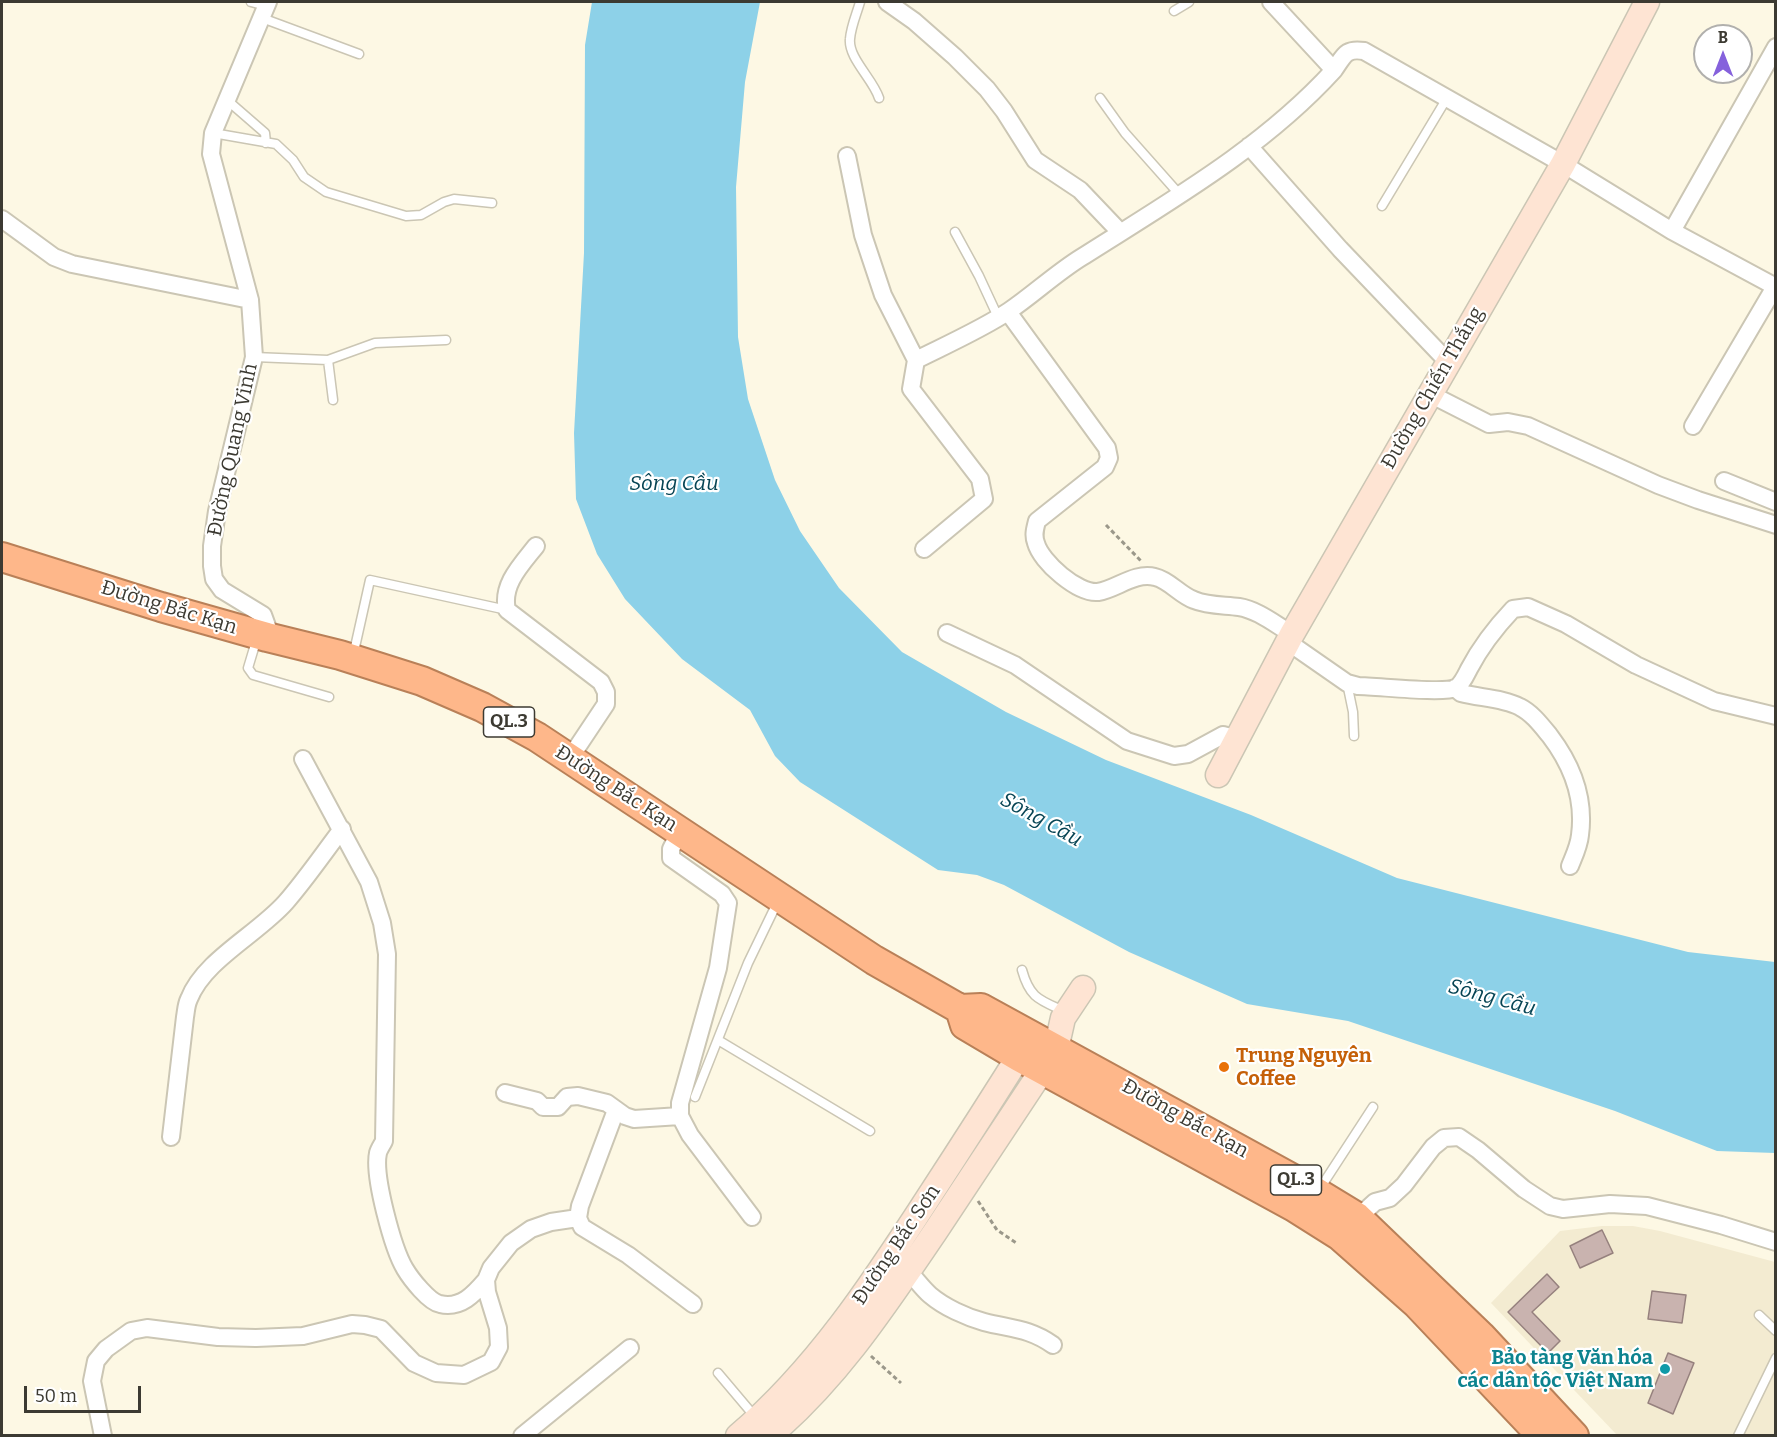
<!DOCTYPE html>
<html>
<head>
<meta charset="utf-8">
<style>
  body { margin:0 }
  #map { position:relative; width:1777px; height:1437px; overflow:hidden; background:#fdf8e4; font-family:Bitter,serif }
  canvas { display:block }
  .frame { position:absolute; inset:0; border:3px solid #3c3a32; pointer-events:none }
  .north { position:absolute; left:1693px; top:24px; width:60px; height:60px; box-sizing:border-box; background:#fff; border:2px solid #b1b0ad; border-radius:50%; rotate:0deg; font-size:16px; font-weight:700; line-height:24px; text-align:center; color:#3c3a32 }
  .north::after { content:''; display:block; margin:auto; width:21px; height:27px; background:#8561dc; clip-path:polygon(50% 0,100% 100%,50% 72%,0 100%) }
  .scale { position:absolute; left:24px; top:1386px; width:117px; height:27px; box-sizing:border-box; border:3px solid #3c3a32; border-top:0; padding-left:8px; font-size:18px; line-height:21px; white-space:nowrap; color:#3c3a32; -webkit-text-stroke:4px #fff; paint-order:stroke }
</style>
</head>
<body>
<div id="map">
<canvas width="1777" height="1437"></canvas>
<div class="frame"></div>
<div class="north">B</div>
<div class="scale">50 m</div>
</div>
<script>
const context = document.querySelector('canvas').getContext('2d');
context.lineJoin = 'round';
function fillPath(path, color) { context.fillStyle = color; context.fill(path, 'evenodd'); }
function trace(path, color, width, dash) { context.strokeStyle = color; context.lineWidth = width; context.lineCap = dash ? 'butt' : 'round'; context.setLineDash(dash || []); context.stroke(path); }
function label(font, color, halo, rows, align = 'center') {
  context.font = font + ' Bitter,serif'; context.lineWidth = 4.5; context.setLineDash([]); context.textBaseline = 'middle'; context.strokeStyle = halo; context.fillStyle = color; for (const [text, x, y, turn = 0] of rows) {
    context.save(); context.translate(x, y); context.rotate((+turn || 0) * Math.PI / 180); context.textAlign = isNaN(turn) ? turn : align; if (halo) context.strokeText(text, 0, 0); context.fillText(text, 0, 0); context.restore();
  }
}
fillPath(new Path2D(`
  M1602,1226H1633L1660,1231L1775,1262V1435H1617L1491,1303L1560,1231Z`), '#f3ebd1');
fillPath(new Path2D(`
  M592,2H760L745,82L736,187L738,337L748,399L775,480L800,531L839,588L902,652L1006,712L1106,760L1251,815L1397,878L1688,952L1775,962V1153L1717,1151L1615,1111L1348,1021L1247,1004L1129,952L1004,885L977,875L938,870L800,782L775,756L750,710L682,659L625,599L597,554L576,499L574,433L584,253L585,45Z`), '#8dd1e8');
const building = new Path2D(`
  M1602,1230L1613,1253L1580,1268L1570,1246Z
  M1547,1274L1559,1287L1532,1312L1560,1341L1548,1353L1508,1312Z
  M1652,1291L1686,1295L1682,1323L1648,1319Z
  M1668,1353L1694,1363L1673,1414L1648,1403Z`);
fillPath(building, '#c9b3af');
trace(building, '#96817e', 1.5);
const service = new Path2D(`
  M251,2L266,6
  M860,2C857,13 851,26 850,39C848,58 873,79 879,98
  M1174,11L1189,2
  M262,18L359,54
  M1100,98L1125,133L1180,195
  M227,100L265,133L266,143
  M213,133L276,144L293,160L304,177L326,192L406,216L421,215L444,202L454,199L492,203
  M1382,206L1447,98
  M955,232L979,276L998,317
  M254,357L328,360L375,343L446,340
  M328,360L333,400
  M257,638L248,668L253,675L329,697
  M353,656L370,580L507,610
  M1347,683L1353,712L1354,736
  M1022,970C1030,999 1040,1000 1066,1012
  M718,1040L870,1131
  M695,1097L748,963L778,901
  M1319,1190L1373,1107
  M1759,1315L1776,1331
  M718,1373L756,1418
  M1738,1436L1776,1358`);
const minor = new Path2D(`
  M887,2L914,21L955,57L987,89L1004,111L1035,160L1080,190L1120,232
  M1271,2L1334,70C1344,56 1345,48 1364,51L1563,164L1672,231L1776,287
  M1249,146L1340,249L1448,362
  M847,156L863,235L883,295L916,360
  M2,219L54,257L72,264L250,300
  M1672,231L1776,47
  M1008,312L1107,448L1109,458L1105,467L1037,521C1035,529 1033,535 1036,543C1041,562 1078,594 1098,592C1117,589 1134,572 1155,577C1169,580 1180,595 1194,600C1208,606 1224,605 1239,607C1258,610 1276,625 1292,634
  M1430,394L1489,424L1508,422L1528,426L1658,485L1698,500L1776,525
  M1693,426L1776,285
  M1724,481L1776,502
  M536,546C521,565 501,585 507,610L601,682L606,692V704L570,758
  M924,549L984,499L980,479L911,389L916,360C946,345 982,329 1009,311C1034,294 1056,273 1082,257C1170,201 1263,148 1334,70
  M947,633L1015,665L1127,741L1174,756L1188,754L1223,735L1238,739
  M267,637V626L263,615L222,590L214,579L212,566V546L217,511L254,357L250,300L211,154L213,133L268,2
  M1288,642L1347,683L1358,686C1377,686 1442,694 1456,688C1462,684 1466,675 1469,669C1481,646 1496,627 1513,609L1528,607L1566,624L1636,665L1714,701L1776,716
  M1455,688L1461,693C1480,698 1503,698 1520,707C1532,713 1541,725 1550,736C1572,765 1585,798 1580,835C1579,846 1574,856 1570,866
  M303,759L369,882L382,923L387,954L384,1141C382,1145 379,1149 378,1153C373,1176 393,1249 405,1269C411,1279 429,1302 440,1304C461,1309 474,1294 486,1280
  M680,831L671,849V858L722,894L728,903L718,968L680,1103V1116L690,1135L752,1217
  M505,1093L537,1101L543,1107H558L567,1097L578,1096L607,1103L625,1116L634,1119L680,1116
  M616,1110L580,1206L578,1218L582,1227L628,1255L693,1304
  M171,1137L185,1017C186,1012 186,1005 189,999C204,960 258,934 286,902C306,879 323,854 342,829
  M1352,1223L1375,1202L1390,1198L1404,1185L1433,1147L1444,1138L1459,1137L1478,1150L1524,1189L1550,1206L1563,1209L1610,1204L1647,1206L1721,1225L1776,1242
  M908,1271C916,1279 922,1288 930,1295C944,1307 966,1317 984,1322C1011,1329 1029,1328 1053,1345
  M103,1436L92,1381L96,1361L106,1349L131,1331L147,1328L218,1337L256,1338L303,1336L352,1324L365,1325L381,1329L414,1363L436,1373L464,1375L491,1362L499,1347L498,1328L487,1292L486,1280L491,1268L511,1243L531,1229L551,1222L578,1218
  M522,1436L630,1348`);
const secondary = new Path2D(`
  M1218,775L1292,634L1563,164L1647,2
  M738,1436C816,1370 873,1283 928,1198C962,1146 996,1093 1029,1040
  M769,1436C837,1379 886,1304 935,1232C971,1177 1007,1123 1043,1069L1056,1049L1063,1018L1083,988`);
const trunk = new Path2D(`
  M2,557L161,607L267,637L340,655L422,681L482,707L537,737L874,960L960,1009L981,1008L1306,1186L1357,1217L1481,1336L1574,1436
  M960,1009L965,1025L1019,1057L1294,1207L1340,1236L1417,1304L1542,1436`);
trace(service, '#cbc6b4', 11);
trace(minor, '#cbc6b4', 20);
trace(secondary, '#cbc6b4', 27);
trace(trunk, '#b98058', 32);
trace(new Path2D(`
  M1106,525L1141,561
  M978,1201L997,1230L1018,1244
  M871,1356L901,1383`), '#9b988a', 3, [4.5, 3]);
trace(service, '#fff', 8);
trace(minor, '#fff', 16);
trace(secondary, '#fee4d3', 24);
trace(trunk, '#feb78a', 28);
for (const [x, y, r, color] of [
  [1224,1067,6,"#e8710a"],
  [1665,1369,6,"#0f9aa8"]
]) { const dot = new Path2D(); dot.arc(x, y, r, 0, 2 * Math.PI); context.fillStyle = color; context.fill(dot); trace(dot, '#fff', 2); }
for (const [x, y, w] of [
  [509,722,51],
  [1296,1180,51]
]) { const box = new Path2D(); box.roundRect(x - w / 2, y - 15, w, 30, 4.5); context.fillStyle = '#fff'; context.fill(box); trace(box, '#3c3a32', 1.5); }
label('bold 18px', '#3c3a32', null, [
  ["QL.3",509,722],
  ["QL.3",1296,1180]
]);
label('20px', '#3c3a32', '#fff', [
  ["Đường Chiến Thắng",1433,388,-60],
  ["Đường Quang Vinh",233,450,-78],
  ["Đường Bắc Kạn",169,608,17],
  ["Đường Bắc Kạn",616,789,33],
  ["Đường Bắc Kạn",1185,1119,29],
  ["Đường Bắc Sơn",897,1245,-56]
]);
label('bold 20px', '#c56008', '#fff', [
  ["Trung Nguyên",1236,1056],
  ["Coffee",1236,1079]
], 'left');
label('bold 20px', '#0d838f', '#fff', [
  ["Bảo tàng Văn hóa",1653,1358],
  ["các dân tộc Việt Nam",1653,1381]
], 'right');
label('italic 21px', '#064454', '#fff', [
  ["Sông Cầu",674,484],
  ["Sông Cầu",1041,820,29],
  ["Sông Cầu",1492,998,15]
]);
</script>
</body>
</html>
